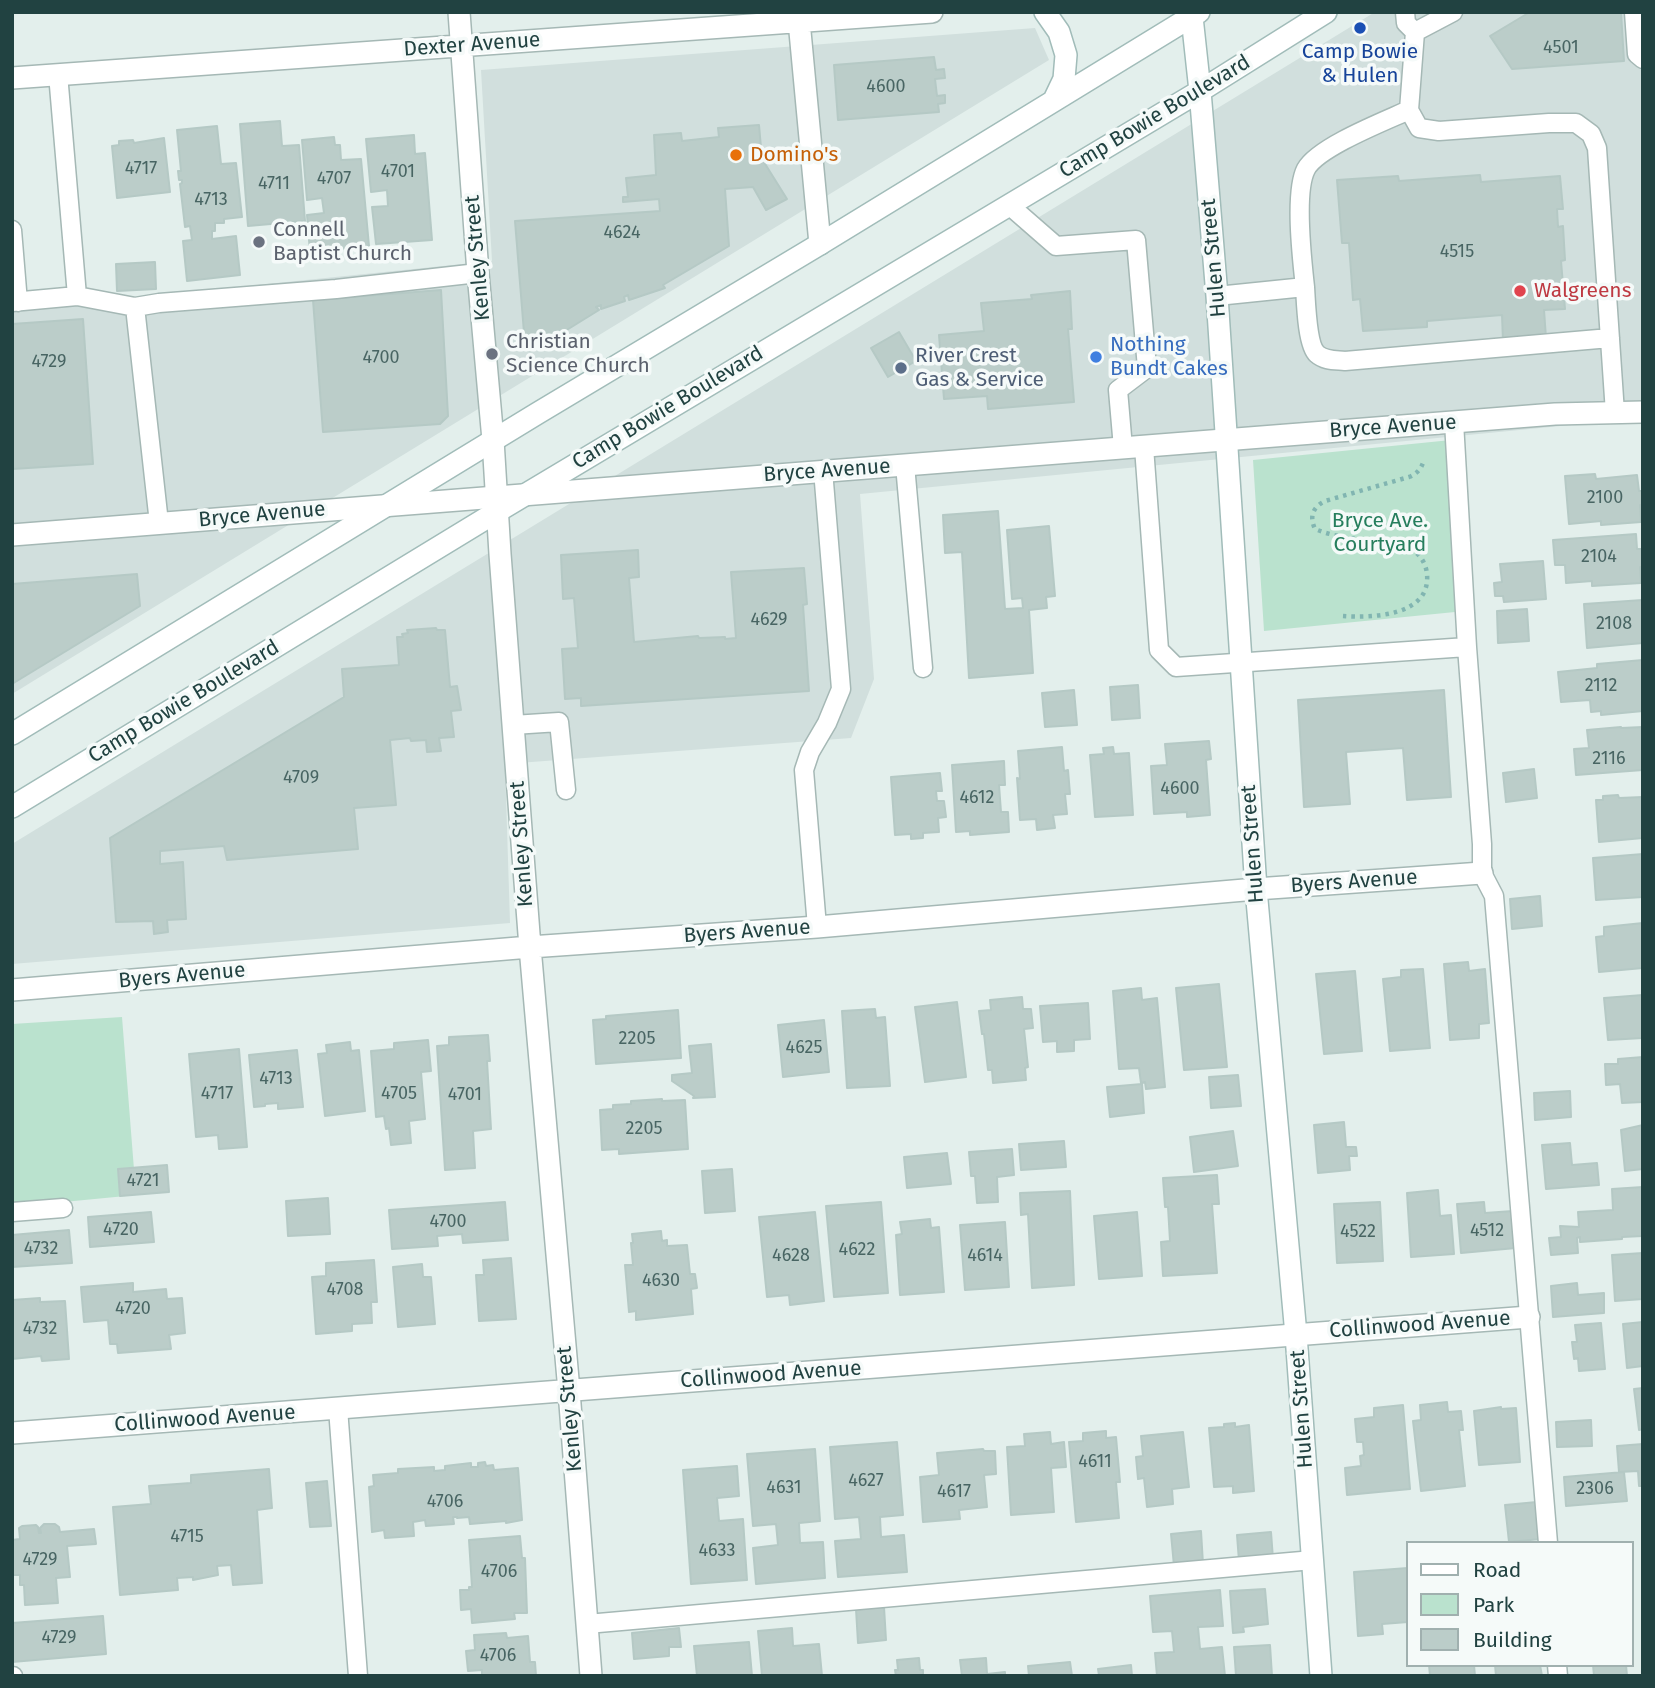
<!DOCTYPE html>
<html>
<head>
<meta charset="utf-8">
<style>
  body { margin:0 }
  #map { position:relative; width:1655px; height:1688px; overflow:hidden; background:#e3efec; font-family:"Fira Sans",sans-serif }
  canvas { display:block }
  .frame { position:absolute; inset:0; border:14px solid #214241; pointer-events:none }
  .legend { position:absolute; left:1406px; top:1541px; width:228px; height:126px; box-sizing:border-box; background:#f5faf9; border:2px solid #a0b0af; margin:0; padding:9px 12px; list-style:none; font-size:21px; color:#214241 }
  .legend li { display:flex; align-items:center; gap:14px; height:35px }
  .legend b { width:35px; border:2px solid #a0b0af }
</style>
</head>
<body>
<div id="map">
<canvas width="1655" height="1688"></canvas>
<div class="frame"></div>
<ul class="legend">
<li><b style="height:9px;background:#fff"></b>Road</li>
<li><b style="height:19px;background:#bae2ce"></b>Park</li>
<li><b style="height:19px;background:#bbcdc9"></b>Building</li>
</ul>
</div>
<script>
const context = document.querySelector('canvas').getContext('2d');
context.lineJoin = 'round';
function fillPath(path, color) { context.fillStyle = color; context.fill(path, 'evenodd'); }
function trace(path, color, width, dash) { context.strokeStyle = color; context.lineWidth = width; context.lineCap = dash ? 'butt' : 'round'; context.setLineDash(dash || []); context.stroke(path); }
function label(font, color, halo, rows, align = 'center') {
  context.font = font + ' "Fira Sans",sans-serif'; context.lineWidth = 7; context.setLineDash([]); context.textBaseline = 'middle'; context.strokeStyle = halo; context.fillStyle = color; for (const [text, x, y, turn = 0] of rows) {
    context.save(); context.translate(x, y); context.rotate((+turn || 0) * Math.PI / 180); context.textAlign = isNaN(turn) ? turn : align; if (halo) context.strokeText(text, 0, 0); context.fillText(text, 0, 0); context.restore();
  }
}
fillPath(new Path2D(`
  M1375,12H1643V418L860,494L874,679L851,738L505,764L510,923L12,964V844Z
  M1035,28L1049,60L12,694V310L492,261L481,70Z`), '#d1dfdd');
fillPath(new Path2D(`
  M1461,439L1475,610L1264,631L1253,460Z
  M122,1017L136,1195L12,1207V1024Z`), '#bae2ce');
const building = new Path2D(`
  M1530,12H1621L1624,61L1512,69L1490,36Z
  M934,57L936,70L944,69L945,78L935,79L937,96L945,95V103L938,104L939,112L838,120L834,65Z
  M280,121L282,146L299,145L305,221L248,226L240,124Z
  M759,125L762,159L787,199L766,210L753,187L725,189L729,246L663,285L665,288L629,300L628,295L624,297L625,301L601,309V305L596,307L599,310L557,336L555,333L552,335L555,337L539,347L537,343L533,346L534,350L528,351L527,345H525L515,221L660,211L659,199L623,202V197H628L626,178L656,175L654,135L681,133L682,141L719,137L718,128Z
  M217,126L221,164L236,163L242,217L224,219V223H215V231H212V239L236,236L240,275L187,281L183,241L192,240L190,226L185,227L180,184L182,183V180H179L178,171H181L177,130Z
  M414,135L415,154L425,153L432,240L376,244L372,207L388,206L387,190L371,192L366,139Z
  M334,137L335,145H340L341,160L361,159L369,246L310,252L307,215L324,213L322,198L307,200L302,140Z
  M164,138L170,192L117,198L112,146L119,145V141L133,140L134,143Z
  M1480,175L1481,182L1560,176L1563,209H1557L1558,227L1563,226L1565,260L1561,261L1565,309L1544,310L1546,338L1503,341L1502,315L1427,321V327L1363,331L1360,299L1353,300L1349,243H1342L1337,180L1398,176L1399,181Z
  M155,262L156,289L117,291L116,264Z
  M441,290L448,416L440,424L323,432L313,300Z
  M1070,291L1072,329H1068L1074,402L988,409L987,396L944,399L939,335L984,331L981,303L1032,299L1031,295Z
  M83,319L93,464L12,469V324Z
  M899,332L916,361L888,377L871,348Z
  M1595,474L1596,479L1637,475L1639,491H1643V505H1640L1641,522L1601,525V521L1569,524L1565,476Z
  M998,511L1005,609L1023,608L1022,598L1012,599L1007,530L1049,526L1055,596L1046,597L1047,608L1029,610L1033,673L969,678L962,552L945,553L943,515Z
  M1636,534L1637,549H1643V567H1640L1641,583L1592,586V581L1566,583L1565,565H1555L1553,540Z
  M638,550L639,577L629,578L634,642L698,636L699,638L725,637V639L736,638L731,572L804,568L807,604L803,605L809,691L581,706V698L565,699L562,649L578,648L574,598L563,599L561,555Z
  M1543,561L1546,599L1504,602L1503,596H1495L1494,583L1502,582L1500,564Z
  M137,574L140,606L12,684V584Z
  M1643,600V643L1587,648L1584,604Z
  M1527,609L1529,641L1498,643L1497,611Z
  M436,628L437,630H445L450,687L457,686L461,710L451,711L454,737L439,738L441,751L427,752L426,740L411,741L410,738L390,740L396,805L354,808L358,849L227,860L224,846L160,851V864L183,862L186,919L167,920L168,932L154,934L153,921L116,922L110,838L344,697L342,669L399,665L397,637H403L402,634L408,633L407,630Z
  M1643,660V711L1601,715V711L1591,712L1590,700L1561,702L1558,672L1597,668V664Z
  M1138,685L1140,718L1112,720L1110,687Z
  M1074,690L1077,725L1045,727L1042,693Z
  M1444,690L1451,797L1407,800L1403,748L1346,752L1350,804L1304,807L1298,700Z
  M1621,727V728L1643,727V770L1576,775L1574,749L1589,748L1587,730Z
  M1209,741L1211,759L1206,760L1210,815L1187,817V812L1154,814L1151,766L1167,765L1165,744Z
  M1062,747L1064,771L1068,770L1070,794H1065L1067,814L1053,815L1055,828L1037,830L1036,819L1020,820L1017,778L1020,779L1018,751Z
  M1113,747L1114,754L1129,753L1133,815L1095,817L1090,755L1104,754L1103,748Z
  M1004,761L1005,785H999L1001,812H1008L1009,832L970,835V831L956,832L952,765Z
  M1534,769L1537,798L1506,802L1503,773Z
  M940,773L942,791H936L937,801H944L946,817L938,818L939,832L923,833V838L911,839V834L895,835L891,777Z
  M1618,795L1619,798L1643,797V838L1599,842L1596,800H1603V796Z
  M1643,854V897L1596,900L1593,858Z
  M1540,896L1542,926L1512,929L1510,899Z
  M1643,923V968L1599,972L1596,937L1604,936V927Z
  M1468,962L1469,971L1485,969L1489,1023L1479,1024V1038L1450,1040L1444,964Z
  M1423,969L1430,1048L1390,1051L1383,979L1401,977V970Z
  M1355,971L1362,1051L1324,1054L1316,974Z
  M1219,984L1227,1067L1184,1070L1176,988Z
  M1141,988L1142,1000L1157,998L1165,1087L1146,1089L1145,1082L1141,1083L1139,1068L1119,1069L1113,991Z
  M1643,995V1038L1608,1040L1604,998Z
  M1022,997L1023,1009H1031L1033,1028L1024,1029L1028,1067L1025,1068L1026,1080L993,1083L992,1070H988L984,1034H982L979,1011L991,1010L990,1000Z
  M957,1002L966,1077L925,1082L915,1007Z
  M1088,1003L1090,1039L1074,1040V1051L1057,1052V1041L1043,1042L1040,1006Z
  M875,1009L876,1018L885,1017L890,1086L847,1088L842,1011Z
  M678,1010L681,1058L596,1064L593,1020L606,1019V1016Z
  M824,1020L829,1072L783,1077L778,1025Z
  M488,1035L490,1061H487L491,1129L473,1131L475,1168L445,1170L437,1046L449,1045V1037Z
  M428,1040L431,1071L421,1072L425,1119L409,1121L411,1143L391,1145L389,1128L386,1129L384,1116L376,1117L371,1051L394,1049V1043Z
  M350,1042L351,1051L359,1050L365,1111L325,1116L318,1054L327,1053L326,1045Z
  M711,1044L715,1097L693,1098L694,1096L672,1081V1075L692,1073L689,1046Z
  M239,1049L247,1147L219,1149L218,1135L196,1137L189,1054Z
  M297,1050L303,1107L278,1109V1103L265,1104V1106L254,1107L249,1055Z
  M1643,1057V1102L1622,1103L1620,1084L1606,1085L1605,1064H1618V1059Z
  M1238,1075L1241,1106L1211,1108L1209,1077Z
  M1142,1084L1144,1113L1110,1117L1107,1087Z
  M1570,1091L1571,1117L1535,1120L1534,1093Z
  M662,1099V1101L685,1100L688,1149L619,1154V1149L602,1150L600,1110L613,1109V1105L631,1104V1101Z
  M1344,1122L1346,1147H1356L1357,1156H1349L1350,1170L1318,1173L1314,1125Z
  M1643,1125V1169L1625,1171L1621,1130Z
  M1233,1131L1238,1166L1194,1172L1190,1137Z
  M1064,1141L1066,1167L1021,1170L1019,1144Z
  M1570,1143L1572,1165L1597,1163L1599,1185L1546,1189L1542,1145Z
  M1012,1149L1014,1175L997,1177L998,1202L977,1203L975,1176H971L969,1152Z
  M947,1153L951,1184L907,1188L904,1157Z
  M167,1165L169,1192L120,1196L118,1169Z
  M732,1169L735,1211L705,1213L702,1171Z
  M1217,1175L1219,1204H1212L1217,1273L1163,1276L1161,1242L1170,1241L1168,1207H1165L1163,1178Z
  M1643,1187V1236L1622,1237V1239L1580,1242V1237L1577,1238L1578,1253L1551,1255L1549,1238L1561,1237L1560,1226L1579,1227L1578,1212L1613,1210L1612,1189Z
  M1438,1190L1440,1216L1451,1215L1454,1254L1411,1257L1407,1193Z
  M1070,1191L1074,1285L1032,1288L1028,1214L1021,1215L1020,1193Z
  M328,1198L330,1234L288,1236L286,1201Z
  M505,1202L508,1240L463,1243L462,1234L437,1236L438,1246L392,1249L389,1210Z
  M881,1202L888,1293L834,1297L826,1206Z
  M1380,1202L1383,1261L1337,1263L1334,1204Z
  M1484,1202L1485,1213L1513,1211L1516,1248L1461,1253L1457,1204Z
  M151,1212L154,1242L90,1247L88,1217Z
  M815,1212L824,1301L790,1305L789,1295L767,1297L759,1217Z
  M1137,1212L1142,1276L1099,1279L1094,1216Z
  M930,1219L931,1228L939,1227L944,1292L900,1295L896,1235L902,1234L900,1222Z
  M1005,1222L1009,1287L965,1290L960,1225Z
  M69,1230L72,1263L12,1267V1235Z
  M661,1231L662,1241L667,1240V1246L687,1245L690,1274H695L697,1288L691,1289L693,1314L636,1320V1311L629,1312L625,1265H633L631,1243H633L632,1234Z
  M1643,1253V1299L1615,1301L1612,1255Z
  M511,1258L516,1319L479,1321L476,1275H484L483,1260Z
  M374,1260L377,1302H371L372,1323L352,1324V1331L316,1334L312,1277L326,1276V1263Z
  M422,1264L423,1277H431L435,1324L398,1327L393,1267Z
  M133,1283V1292L166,1289L167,1299L182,1298L185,1333L169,1335L171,1349L118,1353L117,1344H110L108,1320L84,1322L81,1287Z
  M1577,1283L1578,1295L1604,1293V1313L1553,1317L1551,1286Z
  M40,1298V1302L65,1301L69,1359L42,1361L41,1356L12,1359V1300Z
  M1643,1322V1366L1627,1368L1623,1324Z
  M1601,1323L1605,1369L1579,1371L1578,1358L1574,1359L1572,1342H1577L1575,1325Z
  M1643,1388V1429L1639,1430L1634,1389Z
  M1447,1402L1448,1412L1461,1411L1463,1430H1459L1465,1486L1421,1491L1413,1421L1421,1420L1420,1405Z
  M1403,1405L1410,1489L1347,1495L1345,1468L1361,1466L1360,1456L1364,1455L1363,1442H1357L1355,1419L1374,1417V1408Z
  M1501,1407V1409L1516,1408L1520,1462L1479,1465L1474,1411Z
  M1591,1420L1592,1446L1557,1447L1556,1422Z
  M1235,1423V1427L1249,1425L1254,1491L1233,1493V1486L1214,1487L1209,1428L1224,1427V1424Z
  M1106,1431V1438L1116,1437L1120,1482H1116L1119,1518L1076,1522L1069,1442L1083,1441V1433Z
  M1050,1432L1051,1444L1064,1442L1066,1467L1051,1468L1054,1512L1011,1515L1007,1447L1025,1446L1024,1434Z
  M1183,1432L1189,1487L1172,1489L1173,1504L1147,1507L1144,1478L1138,1479L1136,1457L1143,1456L1141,1436Z
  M897,1442L903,1515L880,1517L881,1537L904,1535L907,1572L838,1577L835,1541L861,1539L859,1517L835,1519L830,1447Z
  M1643,1444V1486H1639L1638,1471L1619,1472L1617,1446Z
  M815,1449L820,1521L799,1523L800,1543L823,1542L825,1578L756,1584L753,1548L778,1545L776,1524L753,1526L747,1454Z
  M983,1449L984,1451H995L996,1474L984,1475L987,1507L959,1510L960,1519L923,1522L920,1477L939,1475L937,1453Z
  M485,1462L486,1466L493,1465L494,1470L518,1468L522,1520L506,1523V1521L470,1524L469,1517L457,1518V1517H453L454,1524L426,1526L425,1520L413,1522L414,1536L385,1538L384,1530L372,1532L369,1487L374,1486L373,1475L398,1473V1469L434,1467V1471L445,1470V1466L471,1463V1467H478V1463Z
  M737,1466L739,1496L717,1498L719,1521L743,1519L747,1580L691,1584L683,1470Z
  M269,1469L272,1508L257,1510L262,1583L233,1585L231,1565L217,1566L218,1575L193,1580V1577L177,1578L178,1590L120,1595L113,1507L151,1504L149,1486L191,1483V1475Z
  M1624,1472L1627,1501L1566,1506L1564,1477Z
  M327,1481L331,1526L310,1527L306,1483Z
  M1537,1502L1541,1539L1509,1542L1505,1505Z
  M44,1524H55L59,1527L60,1532L94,1529L96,1544L67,1546L70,1577L56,1578L58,1603L25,1605L24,1585H20V1575H12V1540L20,1539L19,1528L22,1526L36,1525L38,1527L39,1533H41L40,1528Z
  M1201,1531L1203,1564L1174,1566L1171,1534Z
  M1271,1532L1273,1559L1239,1561L1237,1535Z
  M520,1536L522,1558H525L527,1613H514L515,1619L472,1623L471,1609L461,1610L460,1590H469V1587H472L469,1540Z
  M1408,1568V1622L1382,1624L1383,1634L1358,1636L1354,1572Z
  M1265,1589L1268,1624L1243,1627L1244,1632L1233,1633L1230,1591Z
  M1220,1590L1223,1626L1198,1627L1200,1649L1222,1647L1225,1676H1157L1155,1653L1174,1652L1172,1631L1153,1632L1150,1596Z
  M884,1607L886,1640L858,1643L856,1609Z
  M103,1616L106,1654L12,1662V1623Z
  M679,1628L681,1647H669V1656L634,1659L632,1633Z
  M792,1628L793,1646L819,1644L822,1676H762L758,1631Z
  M506,1633L507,1638L528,1636L530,1662H535L536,1676H482V1670L468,1671L466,1651L475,1650L474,1635Z
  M749,1642L752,1676H697L694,1646Z
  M1270,1645L1272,1676H1236L1234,1647Z
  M919,1658L920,1670H923V1676H896L895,1670H898L897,1660Z
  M986,1658L987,1674L1005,1672V1676H962L960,1660Z
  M1070,1662L1072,1676H1029L1028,1666Z
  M1131,1665L1132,1676H1096L1099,1675L1098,1669Z
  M1429,1665H1474L1475,1676H1430Z
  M1495,1665H1540L1542,1676H1496Z
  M1593,1665H1626L1627,1676H1594Z`);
fillPath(building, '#bbcdc9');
trace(building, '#b5c9c5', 2);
const service = new Path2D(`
  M1405,12L1406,23L1415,32L1453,12
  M1634,12L1637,54L1643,59
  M1415,32L1409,110L1419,128L1439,131L1549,123H1576L1591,134L1597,148L1615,413
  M58,74L77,296
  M1009,205L1056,246L1136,240L1147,368L1118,390L1123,448
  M12,230L18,302
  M1305,287C1306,302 1307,345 1317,354C1325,361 1335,360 1345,361L1610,338
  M1217,296L1305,287C1302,260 1294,192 1306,169C1318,147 1385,121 1409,110
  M12,302L77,296L135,307L159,523
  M135,307L159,303L336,289L478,273
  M1454,422L1467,647L1482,844V873L1494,896L1495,908L1548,1543
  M1144,447L1159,650L1176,667L1467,647
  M905,465L923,668
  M513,725L559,722L566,790
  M817,927L804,770L810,752L827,723L841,689L823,470
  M12,1212L63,1208
  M338,1408L358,1676
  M587,1624L1313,1560
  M1557,1665L1558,1676
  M12,1676H13`);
const minor = new Path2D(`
  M459,12L478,273L493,440L500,554L530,947L569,1391L591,1676
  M799,21L820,244
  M12,78L932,12
  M12,990L530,947L817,927L1256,889L1482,873
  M12,1433L1529,1317`);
const tertiary = new Path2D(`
  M12,535L1555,414L1643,412`);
const secondary = new Path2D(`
  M1045,12L1059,32L1066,55L1064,79L1054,100
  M1192,17L1200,91L1217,296L1256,889L1296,1335L1321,1676
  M12,734L538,413L820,244L1199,12
  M12,807L498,511L1200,91L1326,12`);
trace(service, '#a5b8b5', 21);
trace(minor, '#a5b8b5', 24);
trace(tertiary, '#a5b8b5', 24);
trace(secondary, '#a1bcb9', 24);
trace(new Path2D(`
  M1343,616C1373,618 1431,616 1427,574C1426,565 1422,557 1414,551C1406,546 1393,544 1383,543C1361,539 1336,538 1315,529C1309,516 1313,507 1325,501L1409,477C1418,473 1421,469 1424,460`), '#81b5b1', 4.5, [3.5, 5]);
trace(service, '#fff', 18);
trace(minor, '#fff', 21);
trace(tertiary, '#fff', 21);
trace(secondary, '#fff', 21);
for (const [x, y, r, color] of [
  [1360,28,7,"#1a4fb4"],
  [736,155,7,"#e8710a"],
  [259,242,7,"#6b7280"],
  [1520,291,7,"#e0444e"],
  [492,354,7,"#6b7280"],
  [1096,357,7,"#3f7fe0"],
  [901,368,7,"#5c6f8a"]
]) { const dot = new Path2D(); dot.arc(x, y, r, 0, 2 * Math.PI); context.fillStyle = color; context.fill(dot); trace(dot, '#f5faf9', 2.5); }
label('18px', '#486563', null, [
  ["4501",1561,48],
  ["4600",886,87],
  ["4717",141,169],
  ["4701",398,172],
  ["4707",334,179],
  ["4711",274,184],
  ["4713",211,200],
  ["4624",622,233],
  ["4515",1457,252],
  ["4700",381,358],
  ["4729",49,362],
  ["2100",1605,498],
  ["2104",1599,557],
  ["4629",769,620],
  ["2108",1614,624],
  ["2112",1601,686],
  ["2116",1609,759],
  ["4709",301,778],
  ["4600",1180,789],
  ["4612",977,798],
  ["2205",637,1039],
  ["4625",804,1048],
  ["4713",276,1079],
  ["4717",217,1094],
  ["4705",399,1094],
  ["4701",465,1095],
  ["2205",644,1129],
  ["4721",143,1181],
  ["4700",448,1222],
  ["4720",121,1230],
  ["4512",1487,1231],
  ["4522",1358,1232],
  ["4732",41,1249],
  ["4622",857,1250],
  ["4628",791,1256],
  ["4614",985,1256],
  ["4630",661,1281],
  ["4708",345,1290],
  ["4720",133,1309],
  ["4732",40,1329],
  ["4611",1095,1462],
  ["4627",866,1481],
  ["4631",784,1488],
  ["2306",1595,1489],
  ["4617",954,1492],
  ["4706",445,1502],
  ["4715",187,1537],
  ["4633",717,1551],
  ["4729",40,1560],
  ["4706",499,1572],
  ["4729",59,1638],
  ["4706",498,1656]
]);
label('21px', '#214241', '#f5faf9', [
  ["Dexter Avenue",472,45,-4],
  ["Camp Bowie Boulevard",1155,117,-31],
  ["Kenley Street",478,258,-95],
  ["Hulen Street",1214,258,-95],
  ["Camp Bowie Boulevard",668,408,-31],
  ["Bryce Avenue",1393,427,-4],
  ["Bryce Avenue",827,471,-4],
  ["Bryce Avenue",262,515,-5],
  ["Camp Bowie Boulevard",184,702,-31],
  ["Kenley Street",522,844,-94],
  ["Hulen Street",1253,844,-94],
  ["Byers Avenue",1354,882,-4],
  ["Byers Avenue",747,932,-4],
  ["Byers Avenue",182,976,-5],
  ["Collinwood Avenue",1420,1325,-4],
  ["Collinwood Avenue",771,1375,-4],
  ["Kenley Street",570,1409,-95],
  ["Hulen Street",1302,1409,-94],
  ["Collinwood Avenue",205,1419,-4]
]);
label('21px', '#164399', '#f5faf9', [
  ["Camp Bowie",1360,52],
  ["& Hulen",1360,76]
]);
label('21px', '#c56008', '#f5faf9', [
  ["Domino's",750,155]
], 'left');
label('21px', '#5b616d', '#f5faf9', [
  ["Connell",273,230],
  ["Baptist Church",273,254],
  ["Christian",506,342],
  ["Science Church",506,366]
], 'left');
label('21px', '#be3a42', '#f5faf9', [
  ["Walgreens",1534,291]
], 'left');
label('21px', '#366cbe', '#f5faf9', [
  ["Nothing",1110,345],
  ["Bundt Cakes",1110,369]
], 'left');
label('21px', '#4e5e75', '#f5faf9', [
  ["River Crest",915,356],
  ["Gas & Service",915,380]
], 'left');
label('21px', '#267e5d', '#f5faf9', [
  ["Bryce Ave.",1380,521],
  ["Courtyard",1380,545]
]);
</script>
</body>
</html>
